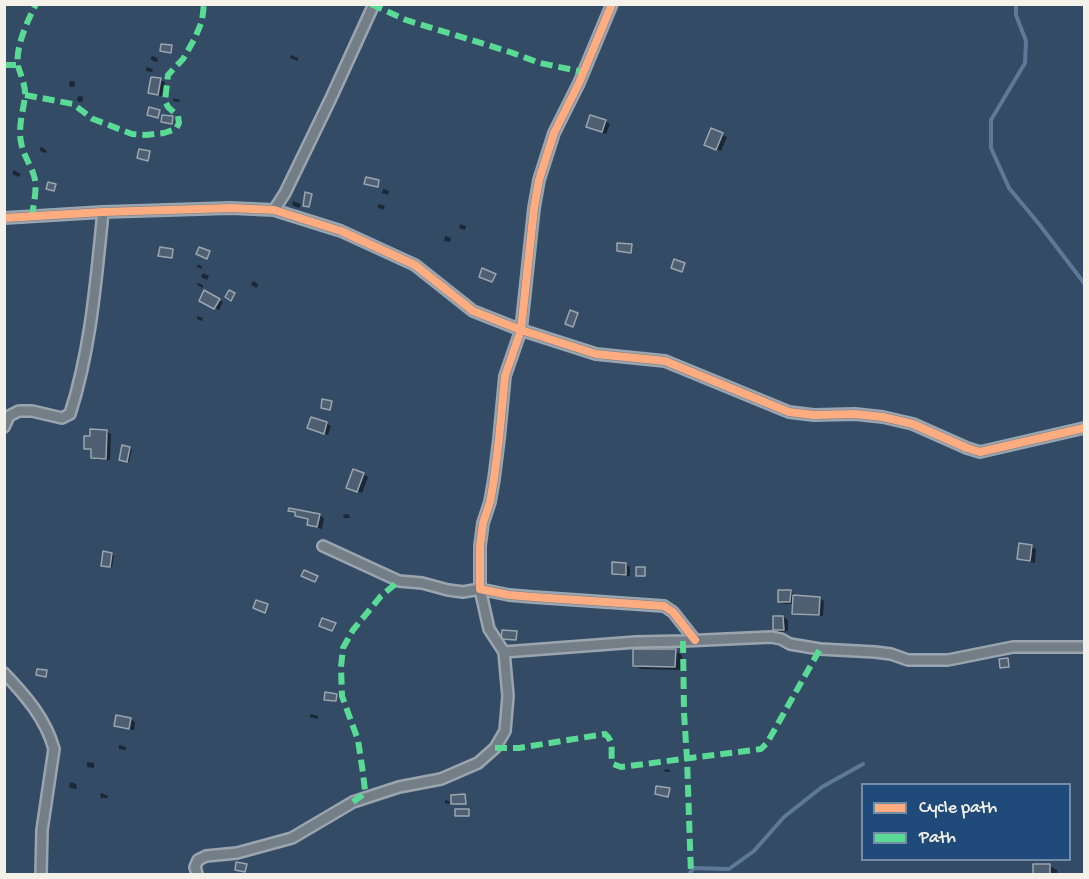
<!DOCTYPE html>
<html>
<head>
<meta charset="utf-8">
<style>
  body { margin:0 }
  #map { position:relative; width:1089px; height:879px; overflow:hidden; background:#344b65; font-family:"Gochi Hand",sans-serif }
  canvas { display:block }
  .frame { position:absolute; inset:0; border:6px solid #f4f1e8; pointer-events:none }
  .legend { position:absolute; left:861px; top:783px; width:210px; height:78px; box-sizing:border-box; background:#1f4a7a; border:2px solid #748da6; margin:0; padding:8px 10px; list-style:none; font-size:18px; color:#f4f1e8 }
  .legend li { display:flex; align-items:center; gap:12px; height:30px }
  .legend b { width:30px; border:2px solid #748da6 }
</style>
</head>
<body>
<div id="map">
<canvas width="1089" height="879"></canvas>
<div class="frame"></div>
<ul class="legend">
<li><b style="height:8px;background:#ffac80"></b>Cycle path</li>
<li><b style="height:8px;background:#5adb95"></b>Path</li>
</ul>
</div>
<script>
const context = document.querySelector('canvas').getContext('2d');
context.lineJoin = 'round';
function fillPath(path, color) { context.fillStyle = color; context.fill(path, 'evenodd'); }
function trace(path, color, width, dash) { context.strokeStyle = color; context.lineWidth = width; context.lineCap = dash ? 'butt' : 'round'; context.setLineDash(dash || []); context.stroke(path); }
fillPath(new Path2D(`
  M291,55L298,58V61L290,58Z
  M153,56L157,58L158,61L156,62L151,60V57Z
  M146,67L153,69L152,72L146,71Z
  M160,80L165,82L162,96L154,95L150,92Z
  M69 84a3 3 0 1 1 6 0a3 3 0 1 1-6 0Z
  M77 99a3 3 0 1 1 6 0a3 3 0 1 1-6 0Z
  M173,98L180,100L179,102L173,101Z
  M605,121L610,124L606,134L587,127Z
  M711,130L727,137L721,151L710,147Z
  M42,147L47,151L46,153L40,151V148Z
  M14,170L21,174L19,177L12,174Z
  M383,189L389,191L388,195L382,193Z
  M293,201L301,204L299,208L292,205Z
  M379,204L385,206L383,210L377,207Z
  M460,224L466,226L465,230L459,228Z
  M445,236L451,238L450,242L444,241Z
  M198,264L202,267V269L197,267Z
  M203,273L209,276L207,280L201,277Z
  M253,281L258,284L257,288L251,285Z
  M198,283L203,285V288L197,285Z
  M205,292L223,302L219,310L201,300Z
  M197,316L203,318L202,321L197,319Z
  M326,423L331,426L328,435L309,428Z
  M107,432L111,434L110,460H97L93,457V451L85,448Z
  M123,447L132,449L129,462L122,461Z
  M363,474L368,477L362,493L352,489Z
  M290,510L319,515L324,518L322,529L313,527L308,524L309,520L301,518L296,515L297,513Z
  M348,514L350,518H344L343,515Z
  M1020,545L1032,547L1036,549L1035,563L1023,561L1019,559Z
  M104,553L114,555L112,567L104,566Z
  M626,564L630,567V576H618L614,573Z
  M790,592L795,594V597L819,598L824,601L823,616L798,615L793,613L794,604H784L780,602Z
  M783,617L788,620V631L779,632L775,629Z
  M675,651L682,655V670L641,669L634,665Z
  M310,714L318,716V719L310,717Z
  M117,717L131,719L135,722L134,730L120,728L116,725Z
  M119,745L126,747V750L119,749Z
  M87,762L94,763V768L87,767Z
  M668,769L671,772H665L664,770Z
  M71,782L76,784L77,788L76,789L70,788L69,784Z
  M102,793L108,796V798H101L100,794Z
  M445,800L449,801L450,804L445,803Z
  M1034,865L1050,866L1057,870V874H1034Z`), '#0007');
trace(new Path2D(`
  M1016,4V15L1026,41L1025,63L991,120V148L1009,188L1039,224L1084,283
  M689,874L694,868L729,869L754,851L784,817L822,787L863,764`), '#5e7998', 4);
const building = new Path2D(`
  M161,44L172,45L171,53L160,51Z
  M151,77L161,78L158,95L148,93Z
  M149,107L160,110L158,118L147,115Z
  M162,115L173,116L172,124L161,122Z
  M590,115L606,120L602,132L586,127Z
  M711,128L723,133L716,150L704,145Z
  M139,149L150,151L148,161L137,158Z
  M366,177L379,180L378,187L364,184Z
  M48,182L56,184L54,191L46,189Z
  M305,192L312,194L309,207L303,206Z
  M617,243L632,244L631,253L617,251Z
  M160,247L173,249L172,258L158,256Z
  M199,247L210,251L207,259L196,254Z
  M674,259L685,263L682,272L671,268Z
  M482,268L496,274L492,282L479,277Z
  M204,290L220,299L214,309L199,301Z
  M229,290L235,293L231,301L225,297Z
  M570,310L578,313L573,327L565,324Z
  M322,399L332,401L330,410L321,408Z
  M311,417L327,422L324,434L307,428Z
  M90,429L107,430L106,459L91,458V449H84V436H90Z
  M122,445L130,447L127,462L119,460Z
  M353,469L364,473L357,492L346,488Z
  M289,508L320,514L317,527L307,525L308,519L295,516V512L288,511Z
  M1019,543L1032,545L1030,561L1017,559Z
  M103,551L112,553L110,567L101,566Z
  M612,562L626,563V575L612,574Z
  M636,567H645V576H636Z
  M304,570L318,576L315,582L301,576Z
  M778,590H791L790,602H778Z
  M793,595L820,597L819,615L792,614Z
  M256,600L268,604L265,613L253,608Z
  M773,616H783L784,630H773Z
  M322,618L336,623L332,631L319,626Z
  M502,630L517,631L516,640L501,639Z
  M633,649H676L675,667L633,666Z
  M1008,658L1009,667L1000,668L999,659Z
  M37,669L47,670L46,677L36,675Z
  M325,692L337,694L336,701L324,700Z
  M116,715L131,718L129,729L114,726Z
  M656,786L670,788L668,797L655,794Z
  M465,794L466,804H451V795Z
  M455,809H469V816H455Z
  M236,862L247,864L245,872L235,870Z
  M1033,864H1050V874H1060H1033Z`);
fillPath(building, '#4e5f72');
trace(building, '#9ba5af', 1.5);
const minor = new Path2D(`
  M612,4L579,83L554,133L539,180L534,208L521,330L505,376L499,439L494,479L490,502L483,523L480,546V589L509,595L533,597L664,606L673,612L695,640
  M274,210L285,193L331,98L374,4
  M4,218L103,212L231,208L274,210L341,231L415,265L473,311L521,330L596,354L665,361L789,412L814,415L855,414L883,417L913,424L967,448L980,452L1084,428
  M4,427L9,416L19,411H32L62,418L70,414C91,349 96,280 103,212
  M504,652L636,642L683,641L771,637L781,639L790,644L820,649L875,652L891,654L908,660H948L1013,647H1084
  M4,673C25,695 46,719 54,749L42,830L41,874
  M197,874L195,867L198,860L206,856L237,853L292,838L353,802L399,787L441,779L478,763L495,748L505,731L508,696L504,652L489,629L480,589L463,592L448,590L422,583L399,581L323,546`);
trace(minor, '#9ba5af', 14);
trace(minor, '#737e87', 9);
trace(new Path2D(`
  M371,4L406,20L510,52L540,63L583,72
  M4,65H18
  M25,95L73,104L93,119L132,134L146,135L164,133L176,129L179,123L178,116L168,107L165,101L168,75L183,59L195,38L202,21L204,4
  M32,217C33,206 38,187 34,176C31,165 23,155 21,142C18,128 23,111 25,97C26,86 21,76 18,66C15,47 28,20 36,4
  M683,641L684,713L687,759L691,874
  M495,748H519L605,734C616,742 609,754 613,764L621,767L761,749L767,743L820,649
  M353,802L361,796L365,791L363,773L358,740L342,696L341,667L343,648L353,630L381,596L399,581`), '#5adb95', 6, [12, 6]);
trace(new Path2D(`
  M612,4L579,83L554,133L539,180L534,208L521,330L505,376L499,439L494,479L490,502L483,523L480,546V589L509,595L533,597L664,606L673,612L695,640
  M4,218L103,212L231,208L274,210L341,231L415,265L473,311L521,330L596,354L665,361L789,412L814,415L855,414L883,417L913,424L967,448L980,452L1084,428`), '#ffac80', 8);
</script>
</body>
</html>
